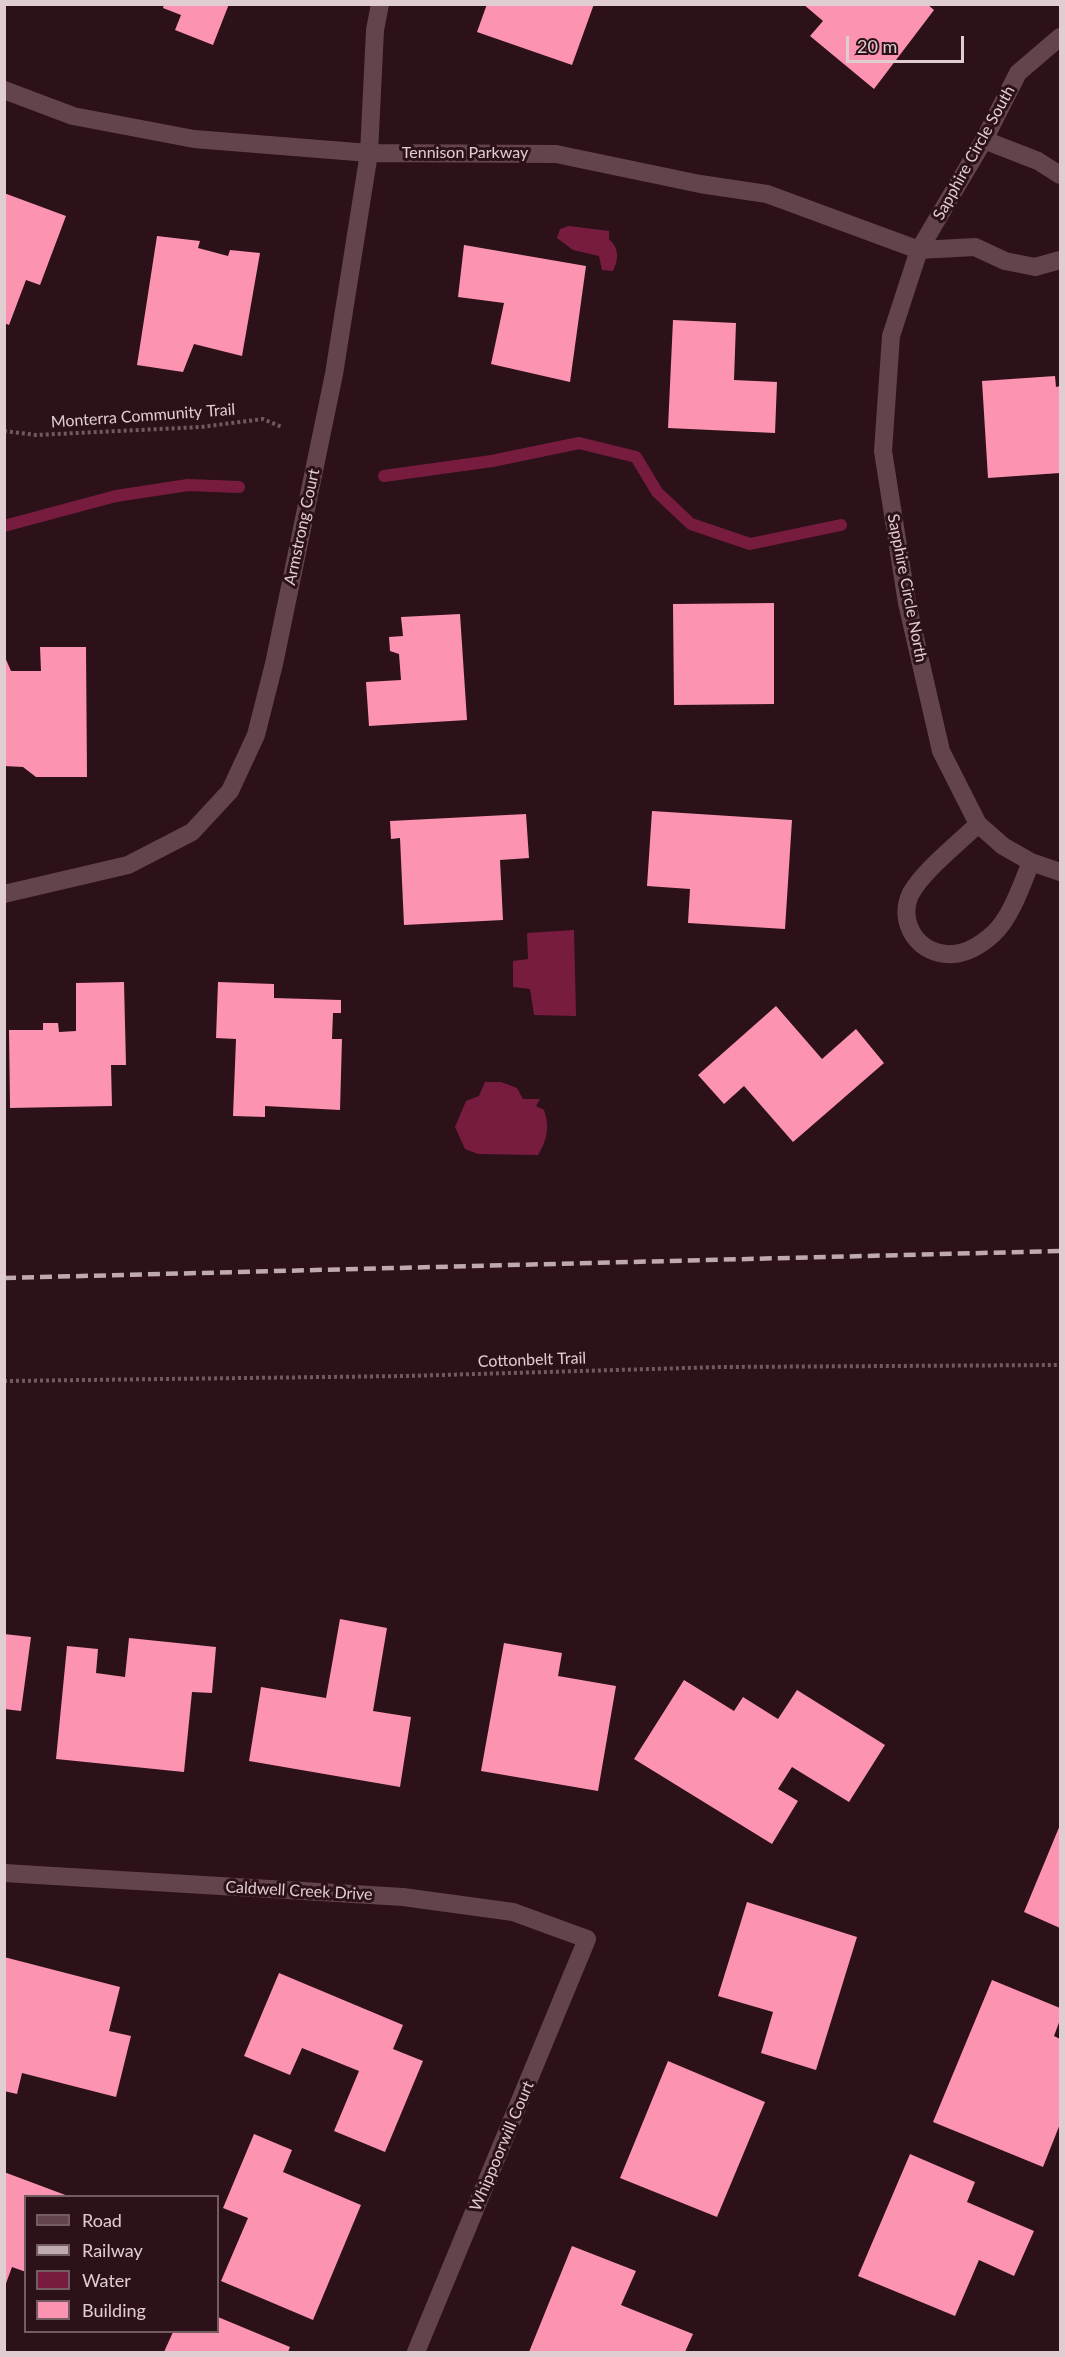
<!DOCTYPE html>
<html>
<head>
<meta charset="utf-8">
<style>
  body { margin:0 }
  #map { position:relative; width:1065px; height:2357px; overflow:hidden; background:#2c1119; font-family:Lato,sans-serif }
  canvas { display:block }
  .frame { position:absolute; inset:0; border:6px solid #e0cdd1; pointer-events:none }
  .legend { position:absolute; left:24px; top:2195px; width:195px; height:138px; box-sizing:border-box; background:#2c1119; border:2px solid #745c63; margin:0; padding:8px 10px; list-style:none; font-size:18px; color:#e0cdd1 }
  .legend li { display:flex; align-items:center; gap:12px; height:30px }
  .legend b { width:30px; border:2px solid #745c63 }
  .scale { position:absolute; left:846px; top:36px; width:118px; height:27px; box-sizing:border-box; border:3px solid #e0cdd1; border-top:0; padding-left:8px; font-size:18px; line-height:21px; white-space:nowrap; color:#e0cdd1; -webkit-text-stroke:4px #2c1119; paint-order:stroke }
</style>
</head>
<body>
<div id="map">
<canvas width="1065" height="2357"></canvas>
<div class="frame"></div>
<ul class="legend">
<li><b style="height:8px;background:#64444c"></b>Road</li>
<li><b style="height:8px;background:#bfaaaf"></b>Railway</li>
<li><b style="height:16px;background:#781c3f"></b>Water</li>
<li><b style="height:16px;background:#fb93b1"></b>Building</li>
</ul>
<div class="scale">20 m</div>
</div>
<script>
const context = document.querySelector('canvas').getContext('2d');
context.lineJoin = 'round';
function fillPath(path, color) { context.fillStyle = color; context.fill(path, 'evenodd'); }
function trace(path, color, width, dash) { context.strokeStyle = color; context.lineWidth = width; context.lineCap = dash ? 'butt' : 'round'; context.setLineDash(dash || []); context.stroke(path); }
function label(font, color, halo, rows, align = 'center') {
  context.font = font + ' Lato,sans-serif'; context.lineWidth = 6; context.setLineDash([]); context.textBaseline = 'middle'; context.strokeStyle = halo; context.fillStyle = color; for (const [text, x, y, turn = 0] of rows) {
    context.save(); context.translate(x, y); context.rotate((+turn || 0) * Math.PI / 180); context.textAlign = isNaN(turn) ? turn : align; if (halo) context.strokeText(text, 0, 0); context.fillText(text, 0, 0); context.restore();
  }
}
fillPath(new Path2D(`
  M569,226L609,231V239C619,248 619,259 613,271L602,270L599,256L573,250L557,238L560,229Z
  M574,930L576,1016L534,1015L530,989L513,987V961L528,959L527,933Z
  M485,1082H501L517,1088L523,1099H540L536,1106L544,1110C550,1127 547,1140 538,1155L478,1154L465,1149L455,1127L466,1101L479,1096Z`), '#781c3f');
trace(new Path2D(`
  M384,476L492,461L579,443L636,457L657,492L691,524L750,544L841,525
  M4,526L116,496L188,485L239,487`), '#781c3f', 12);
fillPath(new Path2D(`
  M164,4H229L213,45L175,30L181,15L163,8Z
  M487,4H594L572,65L477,32Z
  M803,4H927L934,10L874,89L810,36L823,21Z
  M4,193L66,216L40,285L26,280L9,325L4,323Z
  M157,236L200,241L198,248L228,256L230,250L260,253L242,356L194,344L183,372L137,365Z
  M464,245L586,266L570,382L491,364L504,303L458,297Z
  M673,320L736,323L734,380L777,382L775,433L668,428Z
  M1055,376L1056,387L1060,386V473L988,478L982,381Z
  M774,603V704L674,705L673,604Z
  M460,614L467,720L369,726L366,682L401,680L399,654L390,651L389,637L403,636L401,617Z
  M40,647H86L87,777H36L23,767L4,766V655L11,671H41Z
  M652,811L792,820L785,929L688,923L690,889L647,886Z
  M526,814L529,858L500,860L503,920L404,925L400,838L391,839L390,821Z
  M124,982L126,1065H111L112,1106L10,1108L9,1030H43V1023H58L59,1032L76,1031V983Z
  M218,982L274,984V998L341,1000V1013H333L332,1039H342L340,1110L265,1106V1117L233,1116L236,1039L216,1038Z
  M776,1006L822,1059L856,1029L884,1063L793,1142L744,1086L724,1104L698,1075Z
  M340,1619L387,1628L373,1711L411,1717L400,1787L249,1761L261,1687L326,1698Z
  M4,1634L31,1637L21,1711L4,1709Z
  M129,1638L216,1647L212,1693L192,1692L184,1772L56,1759L67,1646L98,1649L96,1673L125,1677Z
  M504,1643L562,1653L558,1676L616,1686L598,1791L481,1771Z
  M684,1680L734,1711L743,1697L778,1719L797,1690L885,1745L849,1802L792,1767L778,1789L798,1801L772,1844L634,1759Z
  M1060,1825V1928L1024,1912Z
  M747,1902L857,1937L816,2070L761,2053L773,2012L718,1996Z
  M4,1957L120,1987L109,2031L131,2036L116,2097L22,2073L17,2094L4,2091Z
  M279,1973L403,2025L393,2049L423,2061L385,2152L334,2131L359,2071L302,2048L290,2075L244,2056Z
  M992,1980L1060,2008V2020L1054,2036L1060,2039V2124L1043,2167L933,2122Z
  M668,2061L765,2102L717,2217L620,2178Z
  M254,2134L292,2150L283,2172L361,2205L313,2320L221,2281L248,2218L223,2208Z
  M910,2154L975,2182L967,2202L1034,2231L1014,2276L979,2260L955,2316L858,2276Z
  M4,2172L68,2196H26V2272L12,2267L5,2286Z
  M572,2246L636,2271L621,2305L693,2334L685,2352H529Z
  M218,2317L290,2347L288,2352H164L173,2332H218Z`), '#fb93b1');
trace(new Path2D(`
  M4,431L36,435L201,427L263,419L282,427
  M4,1381L406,1376L721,1367L1060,1365`), '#715960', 4, [3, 3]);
trace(new Path2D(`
  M1060,37L1018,73L984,140L919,250L891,336L883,451L907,603L941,751L978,824L1003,846L1031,862L1060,872
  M4,90L73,116L194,139L369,153L556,154L700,184L767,194L919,250L975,247L1005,261L1035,267L1060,260
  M984,140L1038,161L1060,175
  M978,824C959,843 924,870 911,893C896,923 920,957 953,954C968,953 982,944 993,934C1011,918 1022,884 1031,862
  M4,894L128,865L192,832L230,791L256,735L274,664L334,374L369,153L375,30L380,4
  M4,1873L403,1897L513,1912L587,1939L416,2352`), '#64444c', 18);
trace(new Path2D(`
  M4,1278L1060,1251`), '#bfaaaf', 4.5, [12, 6]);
label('16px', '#e0cdd1', '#2c1119', [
  ["Tennison Parkway",465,153],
  ["Sapphire Circle South",974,153,-61],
  ["Monterra Community Trail",143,416,-4],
  ["Armstrong Court",302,527,-78],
  ["Sapphire Circle North",907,588,79],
  ["Cottonbelt Trail",532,1360,-2],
  ["Caldwell Creek Drive",299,1891,3],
  ["Whippoorwill Court",502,2146,-67]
]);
</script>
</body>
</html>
